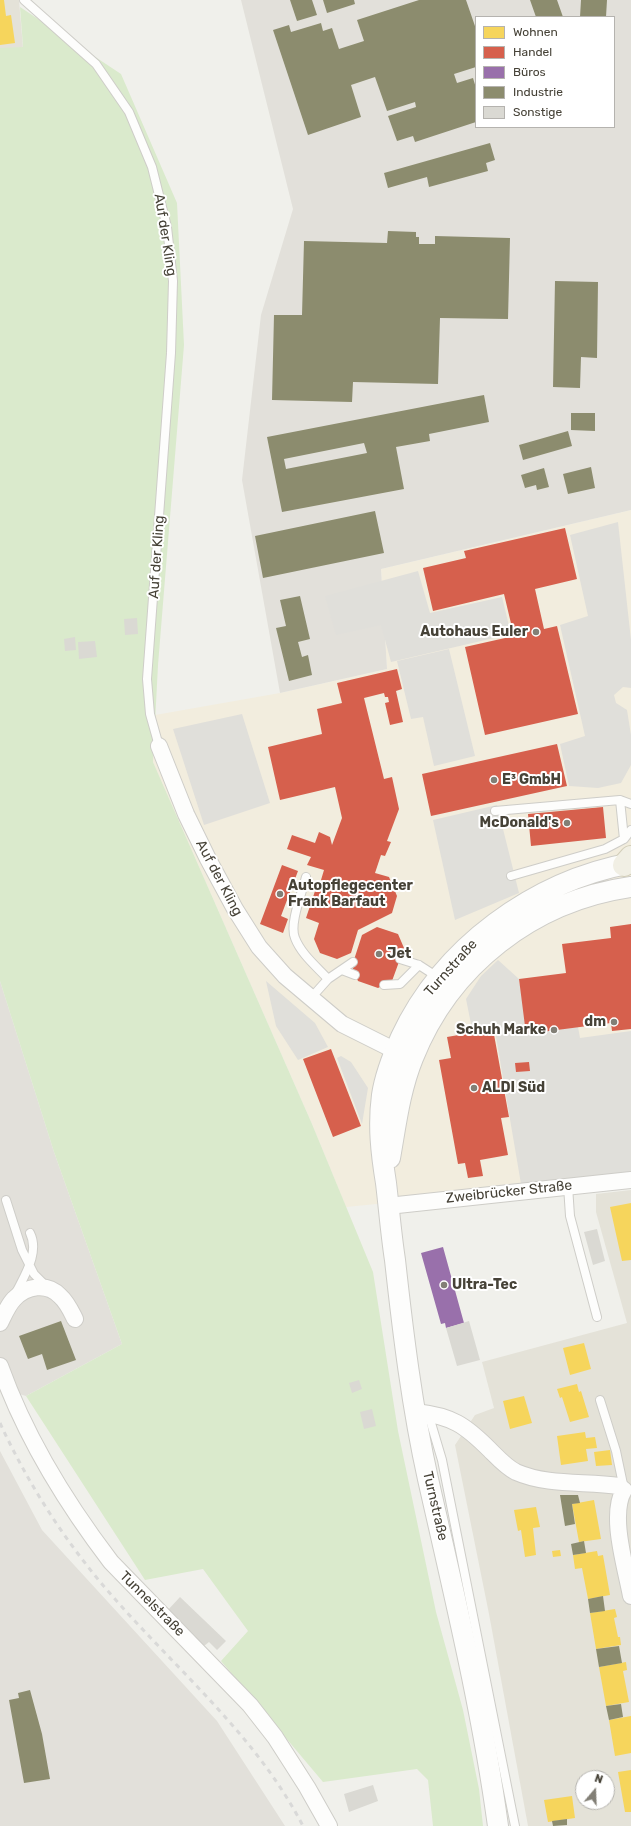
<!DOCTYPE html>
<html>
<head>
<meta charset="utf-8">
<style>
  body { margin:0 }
  #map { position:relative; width:631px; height:1826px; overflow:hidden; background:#f0f0eb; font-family:Rubik,sans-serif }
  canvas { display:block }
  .legend { position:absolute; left:475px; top:16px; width:140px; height:112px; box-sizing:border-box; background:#fff; border:1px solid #b5b3af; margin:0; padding:5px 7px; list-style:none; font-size:12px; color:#464237 }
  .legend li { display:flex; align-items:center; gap:8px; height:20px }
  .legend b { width:20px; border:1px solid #b5b3af }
  .north { position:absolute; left:575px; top:1770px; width:40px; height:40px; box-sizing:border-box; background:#fff; border:1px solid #b5b3af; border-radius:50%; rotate:19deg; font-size:11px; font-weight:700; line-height:16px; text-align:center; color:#464237 }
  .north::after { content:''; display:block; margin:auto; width:14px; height:18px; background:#827f76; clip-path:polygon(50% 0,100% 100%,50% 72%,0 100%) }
</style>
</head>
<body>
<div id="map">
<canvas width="631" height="1826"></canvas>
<ul class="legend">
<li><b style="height:11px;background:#f6d55c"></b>Wohnen</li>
<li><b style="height:11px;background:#d6604d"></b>Handel</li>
<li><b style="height:11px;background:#9970ab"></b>Büros</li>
<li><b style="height:11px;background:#8c8c6e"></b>Industrie</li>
<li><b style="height:11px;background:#dad9d3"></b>Sonstige</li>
</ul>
<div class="north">N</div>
</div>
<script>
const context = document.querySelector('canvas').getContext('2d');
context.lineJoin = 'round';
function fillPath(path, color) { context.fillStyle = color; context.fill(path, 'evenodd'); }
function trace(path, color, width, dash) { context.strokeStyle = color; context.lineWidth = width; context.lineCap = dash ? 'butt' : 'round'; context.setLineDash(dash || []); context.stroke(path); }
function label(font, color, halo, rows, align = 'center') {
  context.font = font + ' Rubik,sans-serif'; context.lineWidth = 4; context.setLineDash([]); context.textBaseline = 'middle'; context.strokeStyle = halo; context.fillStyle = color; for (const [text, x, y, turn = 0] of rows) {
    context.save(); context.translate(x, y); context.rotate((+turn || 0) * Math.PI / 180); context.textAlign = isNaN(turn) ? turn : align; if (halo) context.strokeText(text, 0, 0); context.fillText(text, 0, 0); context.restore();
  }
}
fillPath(new Path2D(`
  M0,0H19L23,48H0Z
  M631,1190V1826H528L489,1614L455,1445L475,1415L494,1408L482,1362L627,1323L596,1212V1194ZM583,1778H607V1802H583Z`), '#e4e2d8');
fillPath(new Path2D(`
  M631,510V1179L346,1207L312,1124L153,762L155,715L280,693L387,669L381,569Z`), '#f2edde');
fillPath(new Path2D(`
  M241,0H631V510L381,569L387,669L280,693L242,480L261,315L293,209ZM476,17H614V127H476Z
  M0,981L54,1152L122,1344L26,1396L3,1389L0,1383Z
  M0,1451L42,1530L217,1721L285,1826H0Z`), '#e2e0da');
fillPath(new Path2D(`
  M20,7L121,74L177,203L184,345L158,665L153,762L312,1124L373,1272L398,1431L436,1612L463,1710L479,1789L483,1826H433L428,1780L417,1769L323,1782L221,1661L248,1631L203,1569L145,1580L26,1396L122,1344L54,1152L0,981V48L23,47Z`), '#daeacc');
fillPath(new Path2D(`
  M618,522L631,640V688L623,687L614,695L616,703L627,710L631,735V765L621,783L598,788L569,786L560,744L585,736L560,625L588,616L570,535Z
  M418,571L430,613L502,597L511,634L391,662L381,625L336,635L325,596Z
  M449,649L475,756L434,766L423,717L411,719L397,661Z
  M242,714L270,803L204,825L173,729Z
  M497,805L519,893L455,920L433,820Z
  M498,960L519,979L527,1034L578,1027L580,1038L631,1031V1173L521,1184L494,1025L472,1029L466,999L481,976Z
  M266,981L315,1023L328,1047L298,1060L276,1026Z
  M341,1056L351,1062L368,1088L362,1124L337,1058Z`), '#e0dfda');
fillPath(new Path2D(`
  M0,0H4L6,16L11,15L15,43L0,45Z
  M631,1203V1260L622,1261L610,1207Z
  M584,1343L591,1369L570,1375L563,1348Z
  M577,1384L579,1392L581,1391L589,1417L570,1422L562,1397L560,1398L557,1389Z
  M524,1396L532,1423L510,1429L503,1401Z
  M585,1432L586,1438L595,1437L597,1448L586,1449L588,1461L561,1465L557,1436Z
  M610,1450L612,1465L596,1466L594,1452Z
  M594,1500L601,1539L579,1542L572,1504Z
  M536,1507L540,1527L533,1528L536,1555L525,1557L521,1530L518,1531L514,1510Z
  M560,1550L561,1556L553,1557L552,1551Z
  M597,1551L598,1556L603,1555L610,1595L588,1599L582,1568L575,1569L573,1555Z
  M615,1609L617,1617L614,1618L618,1637H620L621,1645L596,1649L590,1613Z
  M626,1662L627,1670L623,1671L629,1702L606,1706L599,1667Z
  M631,1716V1753L615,1756L609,1720Z
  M631,1770V1812H625L618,1772Z
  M572,1796L575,1818L548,1822L544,1800Z`), '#f6d55c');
fillPath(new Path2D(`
  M565,528L577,579L535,589L544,629L557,626L578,714L485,735L465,647L514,636L504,594L433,611L423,568L466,558L464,551Z
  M397,669L402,689L396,691L403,722L390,725L385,703L389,702L388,697H385L384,693L364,698L384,779L392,777L399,809L387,841L391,842L385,856L381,855L375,873L389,877L397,896L392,913L358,930L351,953L337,959L320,953L314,939L319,923L306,918L316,888L323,891L326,882L321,880L324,870L307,865L311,857L287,849L292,835L315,843L319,832L330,837L332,845L342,818L335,787L280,800L268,747L322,734L317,709L342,703L337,683Z
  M557,744L567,786L431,816L422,774Z
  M603,807L606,838L531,846L528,814Z
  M282,865L298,871L281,916L288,919L283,933L260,924Z
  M631,924V1029L612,1031L611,1023L526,1034L519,979L566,973L562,944L611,938L610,927Z
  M377,927L398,934L404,948L392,981L378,988L358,981L352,966L362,935Z
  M493,1029L509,1117L501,1118L508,1155L480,1160L483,1176L468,1178L465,1163L458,1164L439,1060L451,1058L447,1037Z
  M331,1049L361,1126L333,1137L303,1059Z
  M529,1062L530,1071L516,1072L515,1063Z`), '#d6604d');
fillPath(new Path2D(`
  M443,1247L464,1323L446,1328L445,1323L441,1324L421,1253Z`), '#9970ab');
fillPath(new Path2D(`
  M290,0H312L317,15L297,21Z
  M323,0H354L355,4L327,13Z
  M419,0H466L476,29V67L454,74L457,83L473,78L476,88V122L415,142L413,136L397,141L388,116L416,107L415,102L387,111L375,77L351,85L361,117L308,135L273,30L289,25L291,32L321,23L323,31L332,28L339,49L364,41L357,20Z
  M530,0H557L563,17H536Z
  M581,0H607L606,17H580Z
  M490,143L495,160L486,163L488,171L429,187L427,177L388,188L384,173Z
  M388,231L416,232V237H419V244H435V236L510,238L508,319L440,318L438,384L353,382L352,402L272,400L274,315H302L304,241L387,243Z
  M555,281L598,282L597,358L581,357L580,388L553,387Z
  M484,395L489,422L429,434L430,441L396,447L404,489L282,512L267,437ZM364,443L367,453L286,469L284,459Z
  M571,413H595V431L571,430Z
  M568,431L572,446L523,460L519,445Z
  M591,467L595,488L568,494L563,474Z
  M544,468L549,487L537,490L536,485L525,488L521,475Z
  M375,511L384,553L263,578L255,536Z
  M300,596L310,639L298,642L302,657L308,655L312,675L289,681L276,628L286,626L280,600Z
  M61,1321L76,1360L47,1370L42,1354L28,1359L19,1336Z
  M560,1495H578L580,1503L572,1504L575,1524L565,1526Z
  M584,1541L586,1553L573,1555L571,1544Z
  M603,1596L605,1611L590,1613L588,1599Z
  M619,1646L622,1663L599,1667L596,1649Z
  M30,1690L42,1734L50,1779L24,1783L9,1700L19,1698L18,1693Z
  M621,1704L623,1717L609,1720L606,1706Z
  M567,1819V1825L553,1826L552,1821Z`), '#8c8c6e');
fillPath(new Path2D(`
  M137,618L138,634L125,635L124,619Z
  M75,637L76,650L65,651L64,639Z
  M95,641L97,657L79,659L78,642Z
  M597,1229L605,1261L593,1265L584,1232Z
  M469,1321L480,1360L457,1366L446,1328Z
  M359,1380L362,1389L352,1393L349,1383Z
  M372,1409L376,1426L364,1429L360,1412Z
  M180,1597L226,1641L217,1650L209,1642L204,1646L167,1611Z
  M373,1785L378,1801L349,1812L344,1794Z`), '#dad9d3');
const service = new Path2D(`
  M24,0L96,64L129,112L152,167L167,227L173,281L171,353L147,679L150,714L159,746
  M620,800L631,804
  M495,811L620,800L624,839L605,849L511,876
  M624,839L631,830
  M306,877C302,893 289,924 295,938C301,954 317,967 328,979
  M400,959L419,965L439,978
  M342,970L355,975
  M384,985L400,984L419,965
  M311,998L328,979L353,962
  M568,1186L570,1216L597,1317
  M6,1200L22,1250L34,1274L47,1287
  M15,1295C24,1276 40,1253 30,1233
  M600,1400L616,1451L624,1489
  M428,1413L442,1460L515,1826`);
const minor = new Path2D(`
  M159,746L186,814L208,859L235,909L259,947L285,976L342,1024L406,1056
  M388,1206L631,1180
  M0,1323C4,1315 8,1305 14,1299C26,1286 47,1282 60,1296C67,1302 71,1311 75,1319
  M0,1366C25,1436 66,1503 111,1562L250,1705L275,1737L307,1787L329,1826
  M416,1412C452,1416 465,1425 490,1450C498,1458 506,1467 516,1472C548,1486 585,1481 619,1486L624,1490
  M624,1490C609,1515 626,1568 631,1596`);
const tertiary = new Path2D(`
  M390,1158C396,1124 400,1090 413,1058C450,965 533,901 631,887
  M498,1826C482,1709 454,1594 428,1479C412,1407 403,1333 395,1260C391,1234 389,1208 386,1183C381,1153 378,1125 382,1095C385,1075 393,1055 401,1037C443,947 534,881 631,863`);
const primary = new Path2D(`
  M624,865L631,857`);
trace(service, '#cecdc8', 10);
trace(minor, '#cecdc8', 18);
trace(tertiary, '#cecdc8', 22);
trace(primary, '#d2ceb9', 24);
trace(service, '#fdfdfc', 8);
trace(minor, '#fdfdfc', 16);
trace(tertiary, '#fdfdfc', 20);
trace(primary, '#f1efe4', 22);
trace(new Path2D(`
  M0,1423C29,1486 68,1546 114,1598C179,1672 257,1737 303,1826`), '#d9d9d8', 3, [5, 5]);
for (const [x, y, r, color] of [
  [536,632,4,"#827f76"],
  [494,780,4,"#827f76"],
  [567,823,4,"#827f76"],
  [280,894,4,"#827f76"],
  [379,954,4,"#827f76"],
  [614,1022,4,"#827f76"],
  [554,1030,4,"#827f76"],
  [474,1088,4,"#827f76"],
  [444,1285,4,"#827f76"]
]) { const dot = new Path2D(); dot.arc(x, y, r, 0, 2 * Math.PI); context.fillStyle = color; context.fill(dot); trace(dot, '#fff', 1.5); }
label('14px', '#464237', '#fff', [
  ["Auf der Kling",165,235,81],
  ["Auf der Kling",157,557,-86],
  ["Auf der Kling",219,878,62],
  ["Turnstraße",451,968,-48],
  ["Zweibrücker Straße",509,1192,-6],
  ["Turnstraße",435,1506,77],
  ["Tunnelstraße",152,1604,45]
]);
label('bold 14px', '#464237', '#fff', [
  ["Autohaus Euler",528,632,"right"],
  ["E³ GmbH",502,780],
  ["McDonald's",559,823,"right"],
  ["Autopflegecenter",288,886],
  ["Frank Barfaut",288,902],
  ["Jet",387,954],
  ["dm",606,1022,"right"],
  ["Schuh Marke",546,1030,"right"],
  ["ALDI Süd",482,1088],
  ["Ultra-Tec",452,1285]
], 'left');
</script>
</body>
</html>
